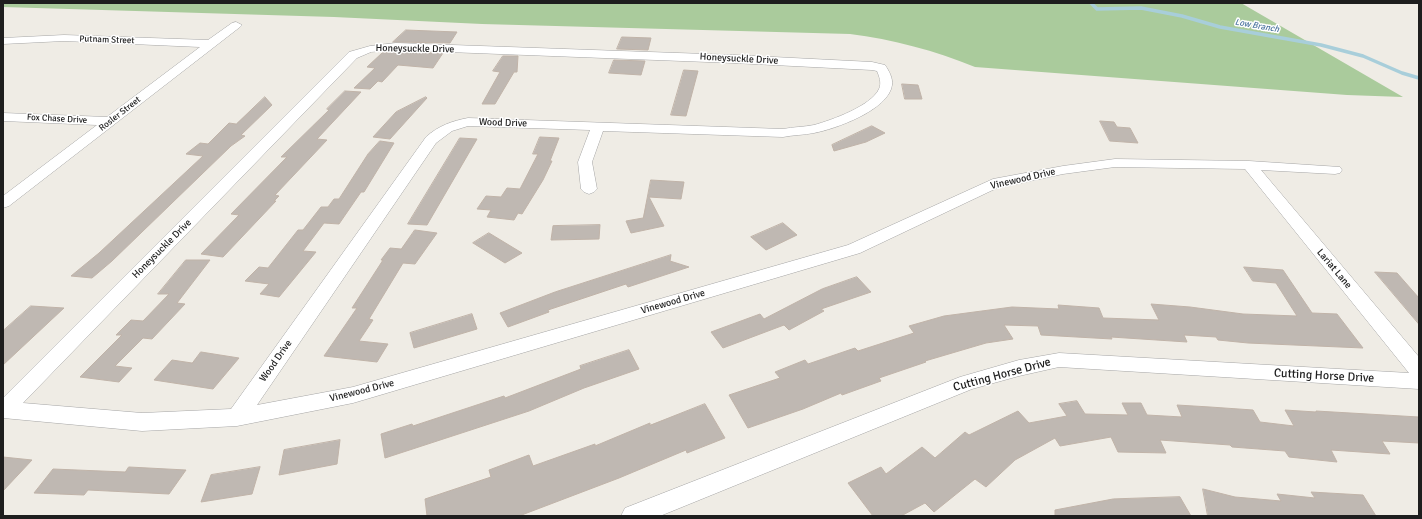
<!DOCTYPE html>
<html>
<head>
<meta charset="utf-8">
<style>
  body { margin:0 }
  #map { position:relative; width:1422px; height:519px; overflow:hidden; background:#efece5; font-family:Signika,sans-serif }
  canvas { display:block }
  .frame { position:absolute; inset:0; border:4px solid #1e1e1e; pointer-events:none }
</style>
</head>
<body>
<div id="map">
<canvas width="1422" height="519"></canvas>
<div class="frame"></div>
</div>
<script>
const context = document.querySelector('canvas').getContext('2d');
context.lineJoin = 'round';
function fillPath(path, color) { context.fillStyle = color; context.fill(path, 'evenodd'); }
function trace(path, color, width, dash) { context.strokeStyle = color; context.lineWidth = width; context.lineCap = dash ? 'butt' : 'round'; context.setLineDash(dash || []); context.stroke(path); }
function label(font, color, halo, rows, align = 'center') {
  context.font = font + ' Signika,sans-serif'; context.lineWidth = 3; context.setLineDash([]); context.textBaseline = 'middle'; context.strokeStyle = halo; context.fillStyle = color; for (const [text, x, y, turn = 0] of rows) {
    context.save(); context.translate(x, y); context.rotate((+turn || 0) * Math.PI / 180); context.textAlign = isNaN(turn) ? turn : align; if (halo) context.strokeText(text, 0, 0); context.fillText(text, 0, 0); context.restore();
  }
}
fillPath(new Path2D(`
  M3,3H1241L1403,97L1347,95L975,67C936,51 892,39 850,34L482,24L334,17L3,7Z`), '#aacb9c');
trace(new Path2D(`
  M1091,3L1097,9L1141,8L1182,16L1220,27L1321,45L1363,56L1402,73L1419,78`), '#a8ceda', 3.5);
const building = new Path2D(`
  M406,30L457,32L450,43L393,42Z
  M622,37L651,38L648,50L617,49Z
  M396,52L443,53L433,68L398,65L382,82L378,81L370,89L354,88L375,68L367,67L382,53Z
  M503,56H518L517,72H514L495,104H482L500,72L493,71Z
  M614,60L645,61L641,75L609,73Z
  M684,70L698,71L686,116L671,115Z
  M902,84L918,85L922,99H905Z
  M345,91L361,92L317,139L327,140L275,195L279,196L274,201H276L223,257L201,254L239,215L231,214L287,157H281L329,110L327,109Z
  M265,97L272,105L241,135L245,136L231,146L112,261L92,278L71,276L99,253L203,156L186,154L200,143L208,144L229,123L236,124Z
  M426,97L427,98L390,139L373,137L396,112Z
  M1100,121L1114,122L1117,127L1130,128L1138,143L1110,141Z
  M872,126L885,133L866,142L834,151L832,145Z
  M540,137L559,138L550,161H552L543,180L522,214L518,213L514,220L487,217L491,210L477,209L486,196L501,197L507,188L520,189L538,154H533Z
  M460,138L477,139L427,225L408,224Z
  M380,141L394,143L364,192H361L339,224L324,223L303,251L316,252L279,297L260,294L269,284L245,281L259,267L268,268L298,230H303L321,207H328L334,199H339L368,154Z
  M651,180L684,182L681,199L649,197L664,226L631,233L626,221L643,218Z
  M783,223L797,235L766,250L751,237Z
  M600,225L599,239L551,240L553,226Z
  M415,230L437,233L415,264L403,263L369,319L373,320L359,341L388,344L377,362L324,356L357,308H352L383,260H381L390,248L401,249Z
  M489,233L522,253L505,263L473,243Z
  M671,255L670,261L689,267L628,287L626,284L548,310L549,312L508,327L500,313L555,292Z
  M186,260H210L177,303L185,304L152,339L143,338L115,366L132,368L119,382L80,377L122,335H116L131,320L143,321L169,294H158Z
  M1244,267L1283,270L1312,313L1337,314L1363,348L1248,343L1218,340L1216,337L1184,335L1187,342L1111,337L1112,339L1041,335L1038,326L1004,325L1013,339L986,343L925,361L926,362L879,378L881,381L842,395L841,393L803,409L748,428L729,395L780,378L775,372L805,360L808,364L855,348L858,351L914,333L909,326L944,316L1012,307L1059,309L1058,305L1099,308L1103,318L1159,320L1151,304L1190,307L1243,314L1297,316L1276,283L1253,281Z
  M1375,272L1397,273L1419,298V324Z
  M857,277L871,292L821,309L824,311L789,330L784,325L723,348L711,332L760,314L764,319L822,289Z
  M31,306L64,308L3,365V331Z
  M472,314L477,329L414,348L410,333Z
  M629,350L639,369L584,388L529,411L385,458L381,434L412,424L413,426L504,396L505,398L581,369L580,366Z
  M201,352L239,358L213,389L154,380L172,360L192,363Z
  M1077,401L1085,414L1128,415L1122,403H1141L1147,415L1182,417L1177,405L1210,407L1253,410L1260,422L1294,426L1285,410L1316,412V411L1419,417V443L1382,441L1390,454L1331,450L1337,462L1289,457L1285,451L1232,447L1230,445L1160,440L1166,453L1118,452L1111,437L1060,446L1055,438L1015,460L986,487L975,479L934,512L925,503L901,516H873L848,483L881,467L886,474L922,447L935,458L965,432L969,435L1018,411L1029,423L1067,416L1059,404Z
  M705,404L725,438L687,453L686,450L619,478L519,516H427L425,499L491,477L489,470L529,455L533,466L595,444V446L650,423V425Z
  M340,440L337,464L279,475L284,450Z
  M3,457L32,460L3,491Z
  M129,467L186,470L169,494L88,490L84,495L34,493L53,469L125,472Z
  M260,467L252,494L201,502L211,475Z
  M1203,489L1235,497L1281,501L1277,494L1315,498L1311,492L1363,495L1376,516H1208Z
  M1180,497L1191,516H1055V510L1113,499Z`);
fillPath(building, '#bfb8b2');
trace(building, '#c0b3a8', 1);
const minor = new Path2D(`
  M236,22L242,25L240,27L9,206L3,208V196L97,125L3,121V113L107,117L200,47L64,41L3,44V38L64,35L208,40L232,23Z
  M396,43L734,55L872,62L885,65C889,71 893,78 892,85C889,110 835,129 814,133C804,135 793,135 783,137L603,131L592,162L597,189L594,192L589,194L584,192L581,189L578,162L590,130L468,126L452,131L436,143L257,405L353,387L848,245L993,179L1063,166L1115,159L1249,161L1340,167L1342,170L1340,173L1335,174L1261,170L1419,357V389L1059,367L1019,376L972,389L660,516H621L625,508L960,377L1019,360L1059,353L1409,373L1245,169L1115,167L1063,174L997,188L860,253L353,403L237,426L142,431L3,418V398L349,52L370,46ZM396,50L734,63L872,70L877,71C879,76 882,83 879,89C871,106 832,120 814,125C804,127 793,127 783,129L468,118C452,121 438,126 426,137L231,409L142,413L23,403L357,58L371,52Z`);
trace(minor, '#a5a5a5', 1);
fillPath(minor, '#fff');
label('italic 9px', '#4e76a0', '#fff', [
  ["Low Branch",1257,26,10]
]);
label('9px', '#1e1e1e', '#fff', [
  ["Putnam Street",107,40,2],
  ["Rosler Street",120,114,-38],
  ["Fox Chase Drive",57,119,3]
]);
label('10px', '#1e1e1e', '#fff', [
  ["Honeysuckle Drive",415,49,1],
  ["Honeysuckle Drive",739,59,3],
  ["Wood Drive",503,123,2],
  ["Vinewood Drive",1023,179,-13],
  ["Honeysuckle Drive",162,249,-45],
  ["Lariat Lane",1334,269,50],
  ["Vinewood Drive",673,302,-16],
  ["Wood Drive",276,361,-55],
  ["Vinewood Drive",362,391,-14]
]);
label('12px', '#1e1e1e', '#fff', [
  ["Cutting Horse Drive",1002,375,-15],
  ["Cutting Horse Drive",1324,376,3]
]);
</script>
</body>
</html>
